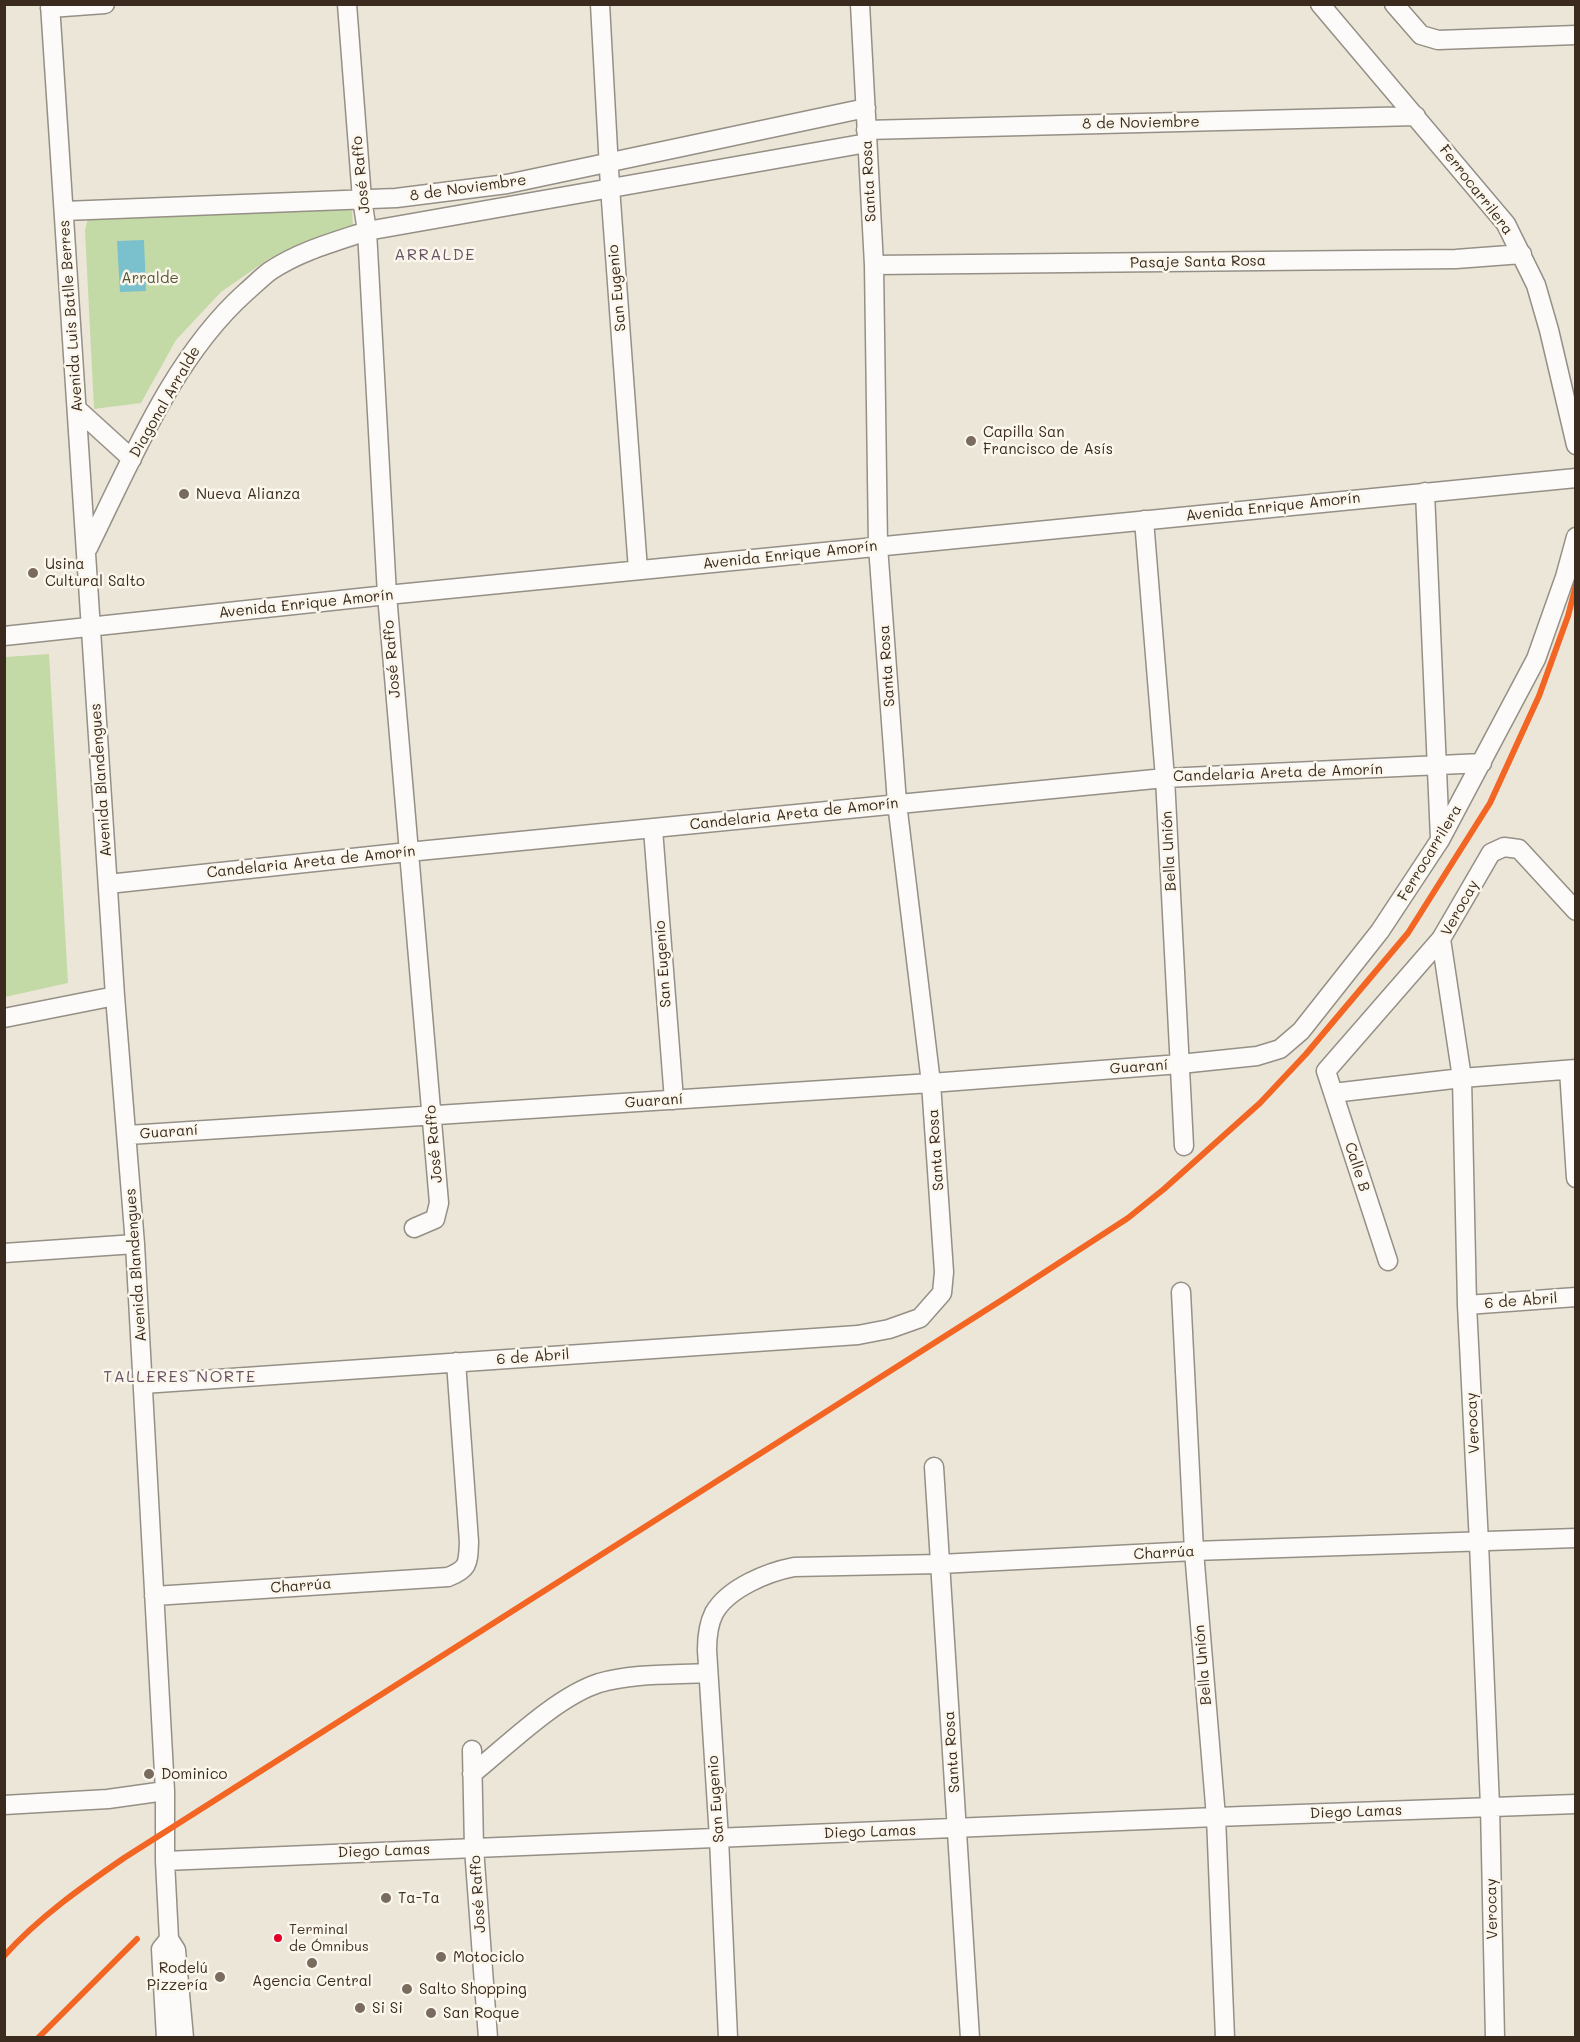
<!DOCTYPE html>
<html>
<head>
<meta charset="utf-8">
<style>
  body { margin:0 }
  #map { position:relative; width:1580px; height:2042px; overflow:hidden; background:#ece6d9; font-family:Mali,sans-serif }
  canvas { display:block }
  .frame { position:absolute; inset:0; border:6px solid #3b2a1e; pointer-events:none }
</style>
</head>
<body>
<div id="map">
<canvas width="1580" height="2042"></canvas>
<div class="frame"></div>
</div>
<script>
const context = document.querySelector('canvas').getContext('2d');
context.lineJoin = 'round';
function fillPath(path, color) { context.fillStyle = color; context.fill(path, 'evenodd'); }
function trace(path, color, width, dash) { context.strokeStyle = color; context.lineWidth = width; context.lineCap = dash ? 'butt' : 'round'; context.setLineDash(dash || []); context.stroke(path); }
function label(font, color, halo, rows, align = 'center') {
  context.font = font + ' Mali,sans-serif'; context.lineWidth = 5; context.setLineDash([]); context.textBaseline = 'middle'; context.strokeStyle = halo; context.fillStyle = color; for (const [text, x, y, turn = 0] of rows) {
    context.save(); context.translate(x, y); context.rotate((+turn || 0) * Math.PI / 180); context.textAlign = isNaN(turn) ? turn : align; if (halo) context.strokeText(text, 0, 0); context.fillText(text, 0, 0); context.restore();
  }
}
fillPath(new Path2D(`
  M352,209L353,226L270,258L221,292L176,340L141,403L94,409L85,230L88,218Z
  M49,654L68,983L5,997V657Z`), '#c4daa6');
fillPath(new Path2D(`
  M144,240L146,291L120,292L117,241Z`), '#7ac0cd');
const minor = new Path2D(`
  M50,4L115,996L135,1244L165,1791V1861L169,1939L176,1950L184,2038
  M347,4L362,199L367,231L387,595L439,1203L435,1219L414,1228
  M600,4L610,187L638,570
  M1320,4L1506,224L1536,285L1549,330L1576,445
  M1394,4L1421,35L1438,40L1576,35
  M50,8L105,4
  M866,130L1416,116
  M64,211L396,198L507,184L866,108
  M874,265L1456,259L1522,254
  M77,409L132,459
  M1425,492L1440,839
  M1144,520L1165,778L1184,1146
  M88,548C131,461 173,357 246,292C254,285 262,277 270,271C300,251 334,242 367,231L867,143
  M4,636L387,595L1576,478
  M653,829L674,1100
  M108,884L408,852L1165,778L1482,763
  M4,1018L115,996
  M1569,1070L1576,1178
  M1333,1093L1462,1078L1576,1069
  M128,1135L931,1083L1180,1064L1257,1056L1280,1049L1301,1031L1380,931L1440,840L1536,659L1565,577L1576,537
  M4,1253L135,1244
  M1388,1261L1326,1071L1441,939
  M1181,1292L1194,1551L1216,1817L1225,2038
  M1467,1305L1576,1297
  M143,1384L858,1335L889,1329L920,1318L942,1293L944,1272L931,1083L897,803L878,546L874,265L860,4
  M934,1467L970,2038
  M154,1596L448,1577C469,1569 468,1563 469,1542L456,1362
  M472,1750L474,1848L488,2038
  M472,1774C508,1745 556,1697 599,1683C633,1673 673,1675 708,1673
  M4,1805L108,1799L165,1791
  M165,1861L1216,1817L1576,1804
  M166,2038L161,1949L169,1939
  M728,2038L719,1838L707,1650C707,1637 708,1625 714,1613C728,1588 768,1572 794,1567L940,1564L1194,1551L1576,1538
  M1495,2038L1490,1806L1479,1543L1467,1305L1462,1078L1441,939L1491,853L1504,847L1519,849L1576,911`);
trace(minor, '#958f86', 21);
trace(minor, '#fcfbf9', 18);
trace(new Path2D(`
  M4,1956C39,1917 82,1887 124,1858L1005,1298L1128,1218L1164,1189L1260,1103L1306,1054L1408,933L1490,803L1539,696L1568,616L1576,585
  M38,2038L137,1939`), '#f26522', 6);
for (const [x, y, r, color] of [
  [971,441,6,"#796c5f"],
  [184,494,6,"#796c5f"],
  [33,573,6,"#796c5f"],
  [149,1774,6,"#796c5f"],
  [386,1898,6,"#796c5f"],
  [278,1938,5,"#e4002b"],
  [441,1957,6,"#796c5f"],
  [312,1963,6,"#796c5f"],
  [220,1977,6,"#796c5f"],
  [407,1989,6,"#796c5f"],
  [360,2008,6,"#796c5f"],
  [431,2013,6,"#796c5f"]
]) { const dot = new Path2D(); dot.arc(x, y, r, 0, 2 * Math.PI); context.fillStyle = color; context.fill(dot); trace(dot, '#fbf7ec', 2); }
label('14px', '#3b2a1e', '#fbf7ec', [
  ["Terminal",289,1930],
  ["de Ómnibus",289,1947]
], 'left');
label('15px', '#3b2a1e', '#fbf7ec', [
  ["8 de Noviembre",1141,123,-1],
  ["José Raffo",361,175,-96],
  ["Santa Rosa",869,181,-93],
  ["8 de Noviembre",468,188,-8],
  ["Ferrocarrilera",1476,190,52],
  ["Pasaje Santa Rosa",1198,262,-1],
  ["San Eugenio",617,288,-95],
  ["Avenida Luis Batlle Berres",71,316,-94],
  ["Diagonal Arralde",165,402,-60],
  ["Avenida Enrique Amorín",1273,507,-6],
  ["Avenida Enrique Amorín",790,555,-6],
  ["Avenida Enrique Amorín",306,604,-6],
  ["José Raffo",392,659,-95],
  ["Santa Rosa",887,666,-94],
  ["Candelaria Areta de Amorín",1278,773,-2],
  ["Avenida Blandengues",101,780,-94],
  ["Candelaria Areta de Amorín",794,814,-6],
  ["Bella Unión",1169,851,-93],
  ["Ferrocarrilera",1430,853,-59],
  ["Candelaria Areta de Amorín",311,862,-6],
  ["Verocay",1460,908,-61],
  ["San Eugenio",663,964,-94],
  ["Guaraní",1139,1067,-4],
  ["Guaraní",654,1101,-4],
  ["Guaraní",169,1132,-4],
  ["José Raffo",434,1144,-95],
  ["Santa Rosa",936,1150,-94],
  ["Calle B",1357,1167,72],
  ["Avenida Blandengues",136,1265,-94],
  ["6 de Abril",1521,1301,-4],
  ["6 de Abril",533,1357,-4],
  ["Verocay",1473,1423,-93],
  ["Charrúa",1164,1553,-3],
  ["Charrúa",301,1586,-4],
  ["Bella Unión",1203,1665,-95],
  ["Santa Rosa",952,1752,-94],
  ["San Eugenio",716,1799,-94],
  ["Diego Lamas",1356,1812,-2],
  ["Diego Lamas",870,1832,-2],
  ["Diego Lamas",384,1851,-2],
  ["José Raffo",478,1894,-94],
  ["Verocay",1492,1909,-91]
]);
label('15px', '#555436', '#fbf7ec', [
  ["Arralde",150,278]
]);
label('15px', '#3b2a1e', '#fbf7ec', [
  ["Capilla San",983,432],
  ["Francisco de Asís",983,449],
  ["Nueva Alianza",196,494],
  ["Usina",45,564],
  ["Cultural Salto",45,581],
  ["Dominico",161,1774],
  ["Ta-Ta",398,1898],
  ["Motociclo",453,1957],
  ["Rodelú",208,1968,"right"],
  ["Pizzería",208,1985,"right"],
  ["Agencia Central",312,1981,"center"],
  ["Salto Shopping",419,1989],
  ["Si Si",372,2008],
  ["San Roque",443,2013]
], 'left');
context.letterSpacing = '1.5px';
label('16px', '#695365', '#fbf7ec', [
  ["ARRALDE",435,255],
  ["TALLERES NORTE",180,1377]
]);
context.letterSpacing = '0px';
</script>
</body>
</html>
